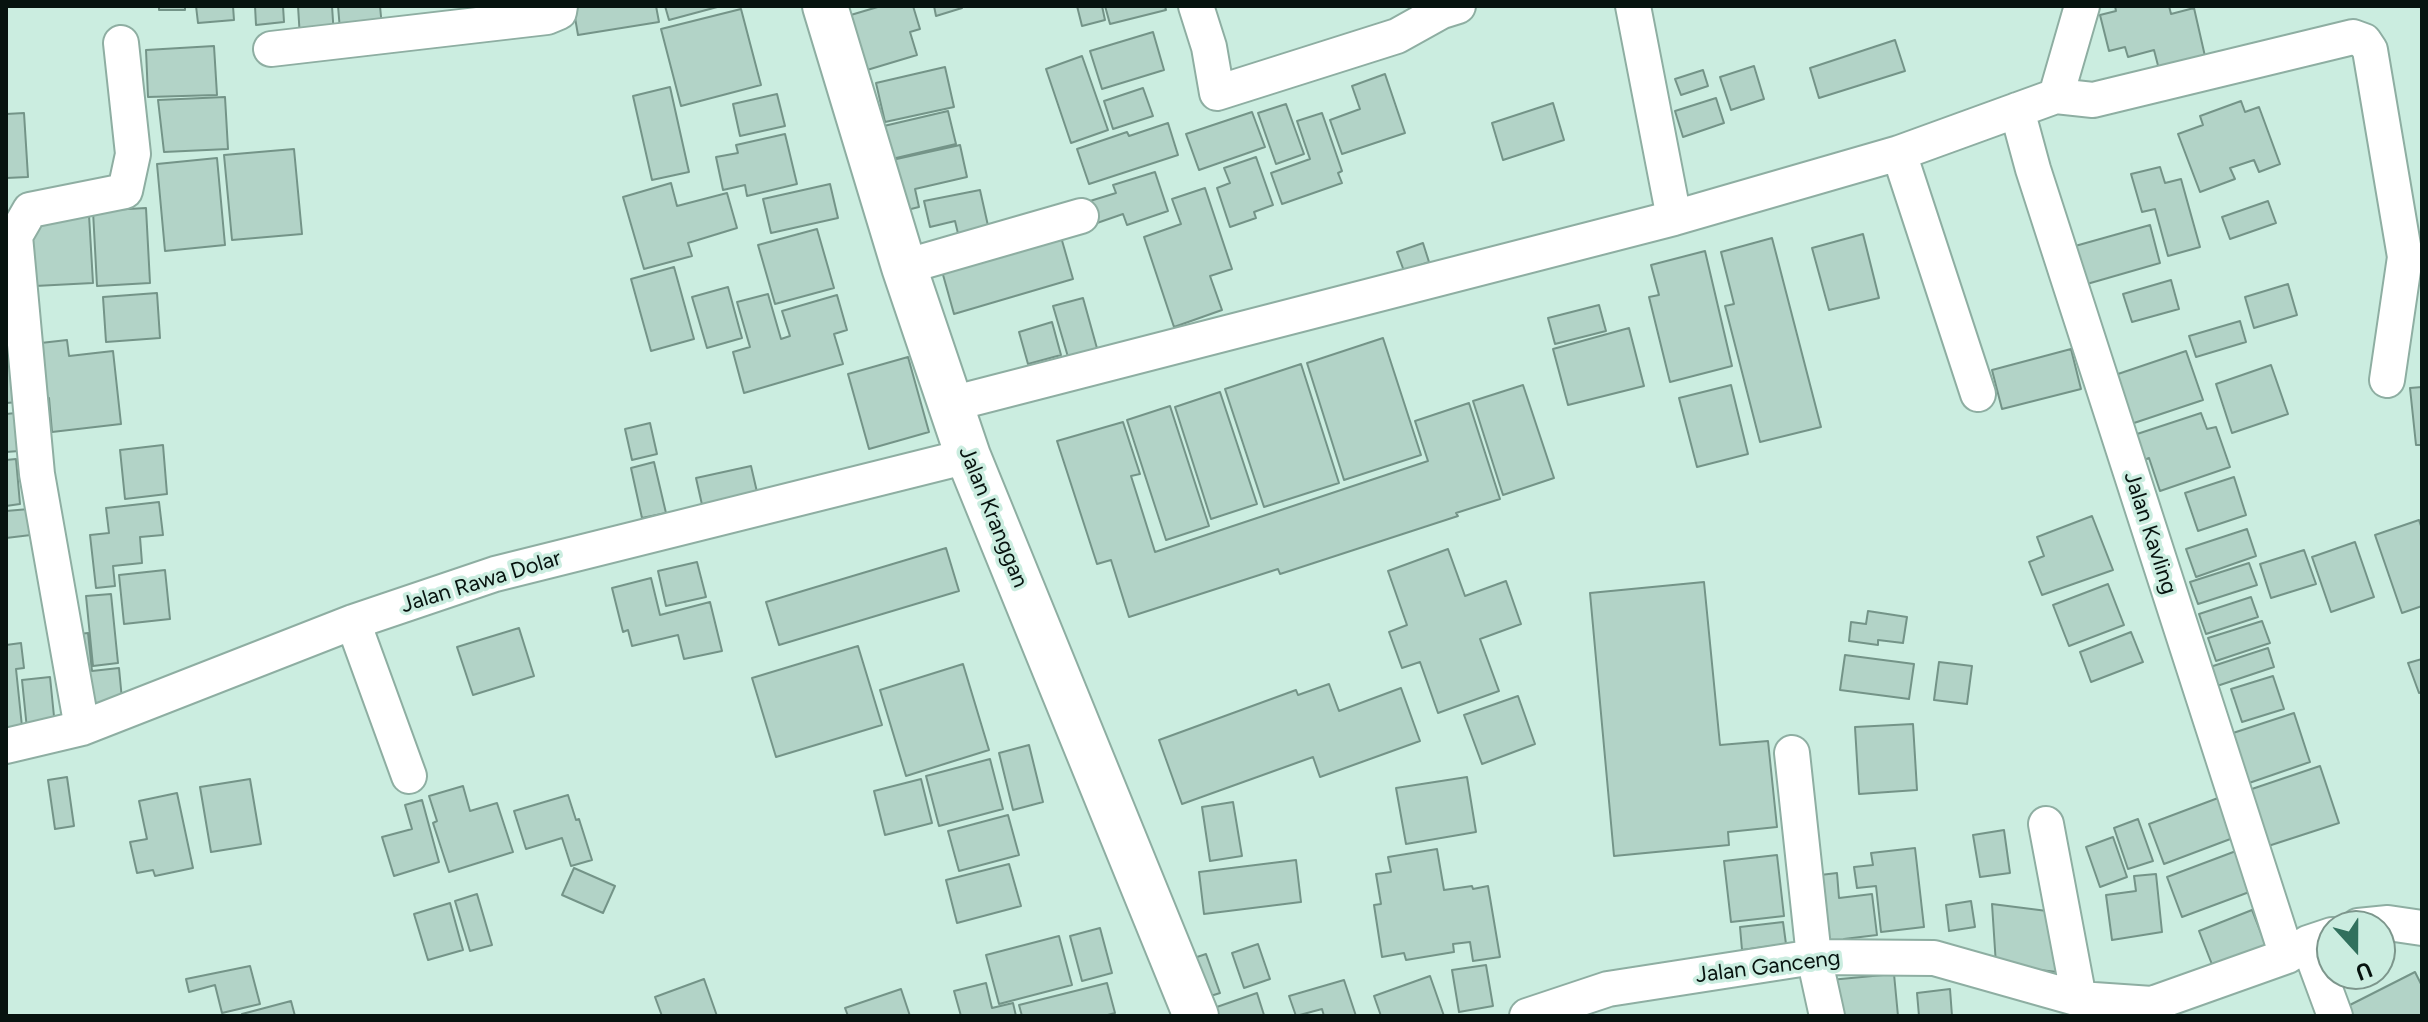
<!DOCTYPE html>
<html>
<head>
<meta charset="utf-8">
<style>
  body { margin:0 }
  #map { position:relative; width:2428px; height:1022px; overflow:hidden; background:#cbede0; font-family:Figtree,sans-serif }
  canvas { display:block }
  .frame { position:absolute; inset:0; border:8px solid #07130f; pointer-events:none }
  .north { position:absolute; left:2316px; top:910px; width:80px; height:80px; box-sizing:border-box; background:#cbede0; border:2px solid #7d968c; border-radius:50%; rotate:159deg; font-size:22px; font-weight:700; line-height:32px; text-align:center; color:#07130f }
  .north::after { content:''; display:block; margin:auto; width:28px; height:36px; background:#31705d; clip-path:polygon(50% 0,100% 100%,50% 72%,0 100%) }
</style>
</head>
<body>
<div id="map">
<canvas width="2428" height="1022"></canvas>
<div class="frame"></div>
<div class="north">U</div>
</div>
<script>
const context = document.querySelector('canvas').getContext('2d');
context.lineJoin = 'round';
function fillPath(path, color) { context.fillStyle = color; context.fill(path, 'evenodd'); }
function trace(path, color, width, dash) { context.strokeStyle = color; context.lineWidth = width; context.lineCap = dash ? 'butt' : 'round'; context.setLineDash(dash || []); context.stroke(path); }
function label(font, color, halo, rows, align = 'center') {
  context.font = font + ' Figtree,sans-serif'; context.lineWidth = 7; context.setLineDash([]); context.textBaseline = 'middle'; context.strokeStyle = halo; context.fillStyle = color; for (const [text, x, y, turn = 0] of rows) {
    context.save(); context.translate(x, y); context.rotate((+turn || 0) * Math.PI / 180); context.textAlign = isNaN(turn) ? turn : align; if (halo) context.strokeText(text, 0, 0); context.fillText(text, 0, 0); context.restore();
  }
}
const building = new Path2D(`
  M159,6H185V10H159Z
  M196,6H239H233L234,20L198,23Z
  M255,6H283L284,22L256,25Z
  M298,6H332L334,36L300,38Z
  M338,6H380L382,27L340,30Z
  M573,6H656L659,22L578,35Z
  M665,6H721L669,20Z
  M881,6H913L920,29L910,32L917,55L857,73L834,20Z
  M934,6H961L962,8L936,16Z
  M1077,6H1102L1105,20L1082,26Z
  M1105,6H1165L1166,10L1110,24Z
  M2115,6H2169L2171,14L2194,8L2207,65L2161,77L2154,50L2128,57L2125,47L2109,51L2100,15L2116,11Z
  M741,9L761,85L681,106L661,29Z
  M1153,32L1164,70L1102,89L1090,51Z
  M1895,40L1905,71L1819,98L1810,68Z
  M214,46L217,95L148,97L146,50Z
  M1082,56L1108,130L1071,143L1046,69Z
  M1754,66L1764,99L1731,110L1720,77Z
  M945,67L954,107L885,122L876,83Z
  M1703,70L1708,86L1681,95L1675,79Z
  M1385,74L1405,133L1342,154L1330,120L1360,109L1352,86Z
  M670,87L689,172L652,180L633,96Z
  M1143,88L1153,116L1113,129L1104,101Z
  M777,94L785,126L740,136L733,104Z
  M225,97L228,149L164,152L158,100Z
  M1716,98L1724,123L1683,137L1675,111Z
  M2241,101L2245,112L2259,107L2280,164L2259,172L2254,160L2230,168L2235,179L2200,192L2178,134L2203,125L2200,116Z
  M1553,103L1564,140L1503,160L1492,123Z
  M1286,104L1304,154L1276,164L1258,113Z
  M948,111L956,144L879,162L871,129Z
  M1252,112L1265,147L1199,170L1186,134Z
  M24,113L28,177L6,178V114Z
  M1322,113L1342,171L1338,173L1342,183L1282,204L1271,173L1310,159L1297,121Z
  M1168,123L1178,155L1089,184L1077,149L1127,132L1129,136Z
  M785,134L797,184L747,196L745,185L723,190L716,157L738,153L736,145Z
  M960,145L967,177L915,189L919,207L891,214L892,160Z
  M294,149L302,234L232,240L224,155Z
  M1256,157L1273,205L1254,212L1256,218L1230,227L1217,188L1230,183L1224,168Z
  M217,158L225,245L165,251L157,164Z
  M2160,167L2165,183L2181,179L2200,247L2168,256L2155,209L2142,212L2131,174Z
  M1155,172L1168,211L1127,225L1123,214L1097,223L1090,201L1116,193L1113,185Z
  M671,183L677,206L727,193L737,228L688,243L692,256L644,269L623,197Z
  M830,184L838,218L771,233L763,199Z
  M1205,188L1232,269L1210,276L1222,310L1174,327L1144,237L1181,224L1172,199Z
  M980,190L991,239L961,246L955,221L930,227L924,201Z
  M2268,201L2276,223L2230,239L2222,217Z
  M146,208L150,283L97,286L93,211Z
  M89,215L93,283L35,286L31,219Z
  M2150,225L2160,263L2080,286L2068,248Z
  M817,229L834,288L775,304L758,245Z
  M1059,230L1073,279L954,314L940,264Z
  M1863,234L1879,298L1829,310L1812,248Z
  M1772,238L1821,427L1760,442L1725,306L1734,304L1721,252Z
  M1423,243L1429,262L1404,271L1397,252Z
  M1705,251L1732,366L1670,382L1649,297L1659,295L1651,265Z
  M674,267L694,339L651,351L631,279Z
  M2171,280L2179,309L2132,322L2123,294Z
  M2288,284L2297,315L2254,328L2245,297Z
  M728,287L742,338L707,348L692,297Z
  M157,293L160,338L106,342L103,297Z
  M768,294L781,339L790,336L782,311L837,295L847,330L834,334L843,364L744,393L733,352L750,347L737,302Z
  M1083,298L1100,359L1071,367L1053,306Z
  M1599,305L1606,331L1555,344L1548,318Z
  M2240,321L2246,342L2196,357L2189,336Z
  M1052,322L1061,355L1028,364L1019,332Z
  M1629,328L1644,386L1568,405L1553,349Z
  M1383,338L1421,455L1344,480L1307,363Z
  M67,340L69,356L113,351L121,424L52,432L49,398L38,399L32,344Z
  M2071,349L2081,389L2002,409L1992,370Z
  M2186,351L2203,400L2128,425L2112,376Z
  M908,357L929,432L869,449L848,374Z
  M1301,364L1339,483L1264,507L1225,389Z
  M2271,365L2288,414L2232,433L2216,384Z
  M6,366H16L19,402L6,403Z
  M1523,385L1554,478L1503,495L1473,401Z
  M1731,385L1748,454L1697,467L1679,398Z
  M2422,387V445H2416L2410,388Z
  M1220,392L1257,504L1211,519L1175,407Z
  M1469,403L1500,499L1456,513L1458,516L1280,574L1278,569L1129,617L1111,560L1097,564L1057,441L1123,422L1140,474L1131,476L1155,552L1428,461L1415,421Z
  M1170,406L1209,526L1166,540L1127,420Z
  M16,413L19,451L6,452V414Z
  M2201,413L2207,429L2216,427L2230,467L2160,491L2149,458L2139,462L2131,436Z
  M650,423L657,454L632,460L625,429Z
  M163,445L167,494L125,499L120,450Z
  M16,459L20,504L6,506V460Z
  M654,462L666,513L642,518L631,468Z
  M751,466L760,505L705,518L696,478Z
  M2234,477L2246,515L2198,531L2185,493Z
  M159,502L163,535L140,537L142,563L113,566L115,586L96,588L90,535L109,533L106,508Z
  M29,509L31,535L6,538V511Z
  M2092,516L2113,570L2042,595L2029,562L2044,556L2037,537Z
  M2419,520L2422,529V606L2402,613L2375,535Z
  M2247,529L2256,556L2196,577L2186,549Z
  M2355,542L2374,597L2331,612L2312,557Z
  M946,548L959,591L779,645L766,602Z
  M1448,549L1465,596L1506,581L1521,624L1480,639L1499,691L1438,713L1420,662L1402,668L1389,632L1407,625L1388,571Z
  M2304,550L2316,584L2271,598L2260,564Z
  M697,562L706,597L666,606L658,571Z
  M2249,563L2257,585L2198,604L2190,582Z
  M165,570L170,619L124,624L119,575Z
  M651,578L660,615L710,602L722,651L684,659L678,635L632,646L628,630L623,632L612,588Z
  M1704,582L1720,745L1768,741L1777,827L1728,832L1729,845L1614,856L1590,593Z
  M2108,584L2124,625L2069,646L2053,605Z
  M111,594L118,663L93,666L86,596Z
  M2251,597L2258,617L2206,634L2199,614Z
  M1868,611L1907,617L1903,643L1878,640V645L1849,641L1851,622L1866,624Z
  M2262,621L2270,643L2216,661L2208,638Z
  M519,628L534,676L473,695L457,647Z
  M2131,632L2143,662L2091,682L2080,652Z
  M88,633L92,671L119,668L123,710L83,715L70,635Z
  M21,643L24,668L16,669L23,736L6,738V645Z
  M858,646L882,725L776,757L752,678Z
  M2268,648L2274,667L2211,688L2204,669Z
  M1845,655L1914,664L1909,699L1840,690Z
  M2422,659V692L2419,693L2408,663Z
  M1939,662L1972,666L1967,704L1934,700Z
  M963,664L989,750L906,776L880,690Z
  M2273,676L2284,709L2242,722L2231,689Z
  M50,677L55,726L27,729L22,680Z
  M1329,684L1339,711L1401,688L1420,741L1320,777L1313,757L1182,804L1159,740L1296,690L1298,695Z
  M1518,696L1535,744L1482,764L1464,715Z
  M2294,713L2310,762L2249,783L2233,733Z
  M1913,724L1917,790L1859,794L1855,727Z
  M1029,745L1043,802L1013,810L999,753Z
  M990,759L1003,809L939,826L926,776Z
  M2320,766L2339,823L2259,849L2240,793Z
  M67,777L74,826L55,829L48,780Z
  M1467,777L1476,832L1406,844L1396,788Z
  M250,779L261,844L211,852L200,787Z
  M921,779L932,823L885,835L874,791Z
  M463,786L470,811L497,803L513,852L449,872L433,823L437,821L429,796Z
  M177,793L193,868L155,876L153,870L137,873L130,842L147,839L139,801Z
  M568,795L576,820L579,819L592,860L571,866L562,838L526,849L514,811Z
  M2218,798L2233,838L2164,864L2149,824Z
  M422,800L439,862L394,876L382,837L412,829L405,805Z
  M1233,802L1242,856L1210,861L1202,807Z
  M1008,815L1019,855L959,871L948,831Z
  M2138,819L2153,861L2128,869L2114,828Z
  M2004,830L2010,873L1980,877L1973,835Z
  M2113,837L2127,877L2100,887L2086,847Z
  M1915,848L1924,927L1881,932L1876,886L1857,888L1854,867L1873,865L1871,853Z
  M1437,849L1444,890L1472,886L1473,889L1488,886L1500,957L1473,961L1470,942L1453,944L1454,952L1406,960L1404,953L1382,957L1374,905L1381,904L1376,874L1391,872L1388,857Z
  M2236,851L2252,891L2182,917L2167,877Z
  M1777,855L1784,916L1731,922L1724,861Z
  M1296,860L1301,902L1204,914L1199,872Z
  M1009,864L1021,906L957,923L946,880Z
  M574,868L615,886L603,913L562,895Z
  M1837,873L1839,898L1872,894L1877,935L1844,939L1845,944L1820,947L1812,876Z
  M2156,874L2162,932L2112,940L2106,895L2136,891L2134,876Z
  M477,894L492,945L470,951L455,901Z
  M1971,901L1975,927L1949,931L1946,905Z
  M450,903L463,950L428,960L414,914Z
  M1992,904L2055,912L2057,972L1996,965Z
  M2252,910L2266,946L2213,967L2199,931Z
  M1783,922L1786,944L1742,950L1740,927Z
  M1100,928L1112,973L1082,981L1070,936Z
  M1059,936L1072,985L999,1004L986,955Z
  M1258,944L1270,979L1244,988L1232,953Z
  M1206,954L1220,993L1198,1000L1185,961Z
  M1486,965L1493,1006L1459,1012L1452,970Z
  M250,966L260,1004L222,1013L215,985L189,992L186,979Z
  M2415,972L2422,986V1016H2342L2340,1010Z
  M1894,974L1898,1016H1834L1830,980Z
  M1430,976L1444,1016H1381L1374,996Z
  M704,979L717,1016H662L655,997Z
  M1344,980L1356,1016H1324L1322,1009L1296,1016L1289,996Z
  M986,983L992,1008L1013,1003L1016,1016H961L954,991Z
  M1107,983L1115,1013L1104,1016H1022L1019,1005Z
  M901,989L910,1016H848L845,1008Z
  M1950,989L1952,1016H1919L1917,993Z
  M1257,993L1264,1015L1213,1016L1211,1009Z
  M291,1001L295,1016H242V1014Z`);
fillPath(building, '#b2d3c7');
trace(building, '#749488', 2);
const minor = new Path2D(`
  M1196,6L1209,47L1217,93L1397,36L1442,11L1458,6
  M1633,6L1674,218
  M271,49L547,17L559,12L560,6
  M2056,96L2093,100L2353,37L2364,41L2370,50L2405,257L2387,380
  M2017,110L2033,169L2287,956
  M1899,153L1978,394
  M904,267L1081,216
  M951,404L1674,218L1899,153L2056,96L2082,6
  M353,622L409,776
  M82,728L37,474L15,236L30,210L125,191L133,154L121,43
  M6,746L82,728L353,622L495,574L968,456
  M1792,753L1814,957L1827,1016
  M2046,824L2079,999
  M2358,926L2388,923L2422,928
  M2308,943L2335,1016
  M1527,1016L1608,989L1814,957L1934,958L2079,999L2152,1004L2287,956L2308,943L2332,935`);
const major = new Path2D(`
  M825,6L904,267L968,456L1196,1016`);
trace(minor, '#8eaea2', 38);
trace(major, '#8eaea2', 48);
trace(minor, '#fff', 34);
trace(major, '#fff', 44);
label('22px', '#07130f', '#cbede0', [
  ["Jalan Kranggan",993,517,68],
  ["Jalan Kavling",2150,533,72],
  ["Jalan Rawa Dolar",481,582,-17],
  ["Jalan Ganceng",1768,967,-7]
]);
</script>
</body>
</html>
